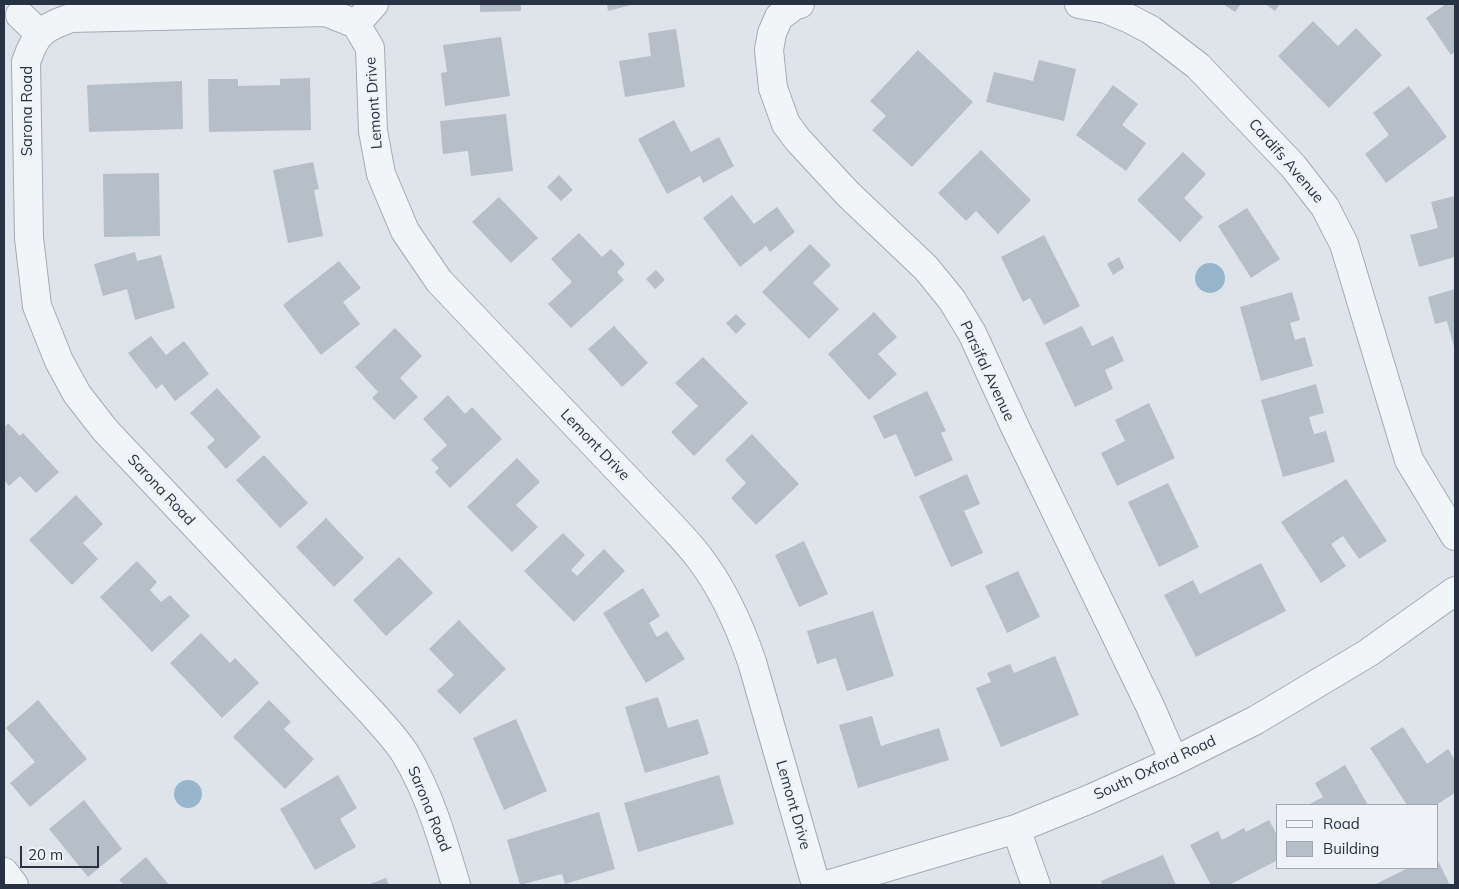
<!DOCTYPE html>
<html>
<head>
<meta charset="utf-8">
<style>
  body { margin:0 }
  #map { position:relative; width:1459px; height:889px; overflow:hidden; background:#dfe4ea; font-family:Mulish,sans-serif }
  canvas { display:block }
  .frame { position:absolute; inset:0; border:5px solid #273342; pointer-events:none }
  .legend { position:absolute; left:1276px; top:804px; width:162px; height:65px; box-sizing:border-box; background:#eff3f7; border:1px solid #9fa6af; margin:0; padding:6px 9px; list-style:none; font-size:15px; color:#273342 }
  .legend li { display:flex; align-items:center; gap:10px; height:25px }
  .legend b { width:25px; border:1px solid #9fa6af }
  .scale { position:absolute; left:20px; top:846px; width:79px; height:22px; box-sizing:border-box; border:2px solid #273342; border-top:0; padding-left:6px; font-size:15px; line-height:18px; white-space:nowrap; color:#273342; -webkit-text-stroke:4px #eff3f7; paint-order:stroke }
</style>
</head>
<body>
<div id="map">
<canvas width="1459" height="889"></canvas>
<div class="frame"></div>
<ul class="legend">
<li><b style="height:6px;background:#f2f5f8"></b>Road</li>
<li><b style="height:14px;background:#b6bec7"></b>Building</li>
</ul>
<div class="scale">20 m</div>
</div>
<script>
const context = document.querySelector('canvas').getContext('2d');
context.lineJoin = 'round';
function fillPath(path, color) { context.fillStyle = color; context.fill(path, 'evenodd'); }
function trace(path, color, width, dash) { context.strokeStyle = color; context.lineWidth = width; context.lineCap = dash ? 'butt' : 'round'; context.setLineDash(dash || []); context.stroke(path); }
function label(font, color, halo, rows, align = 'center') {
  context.font = font + ' Mulish,sans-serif'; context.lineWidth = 5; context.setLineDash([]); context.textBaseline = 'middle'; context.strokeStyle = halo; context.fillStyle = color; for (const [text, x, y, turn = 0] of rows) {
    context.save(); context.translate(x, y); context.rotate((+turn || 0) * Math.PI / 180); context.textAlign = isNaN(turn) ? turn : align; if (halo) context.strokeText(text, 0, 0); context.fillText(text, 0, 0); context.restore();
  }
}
fillPath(new Path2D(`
  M1195 278a15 15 0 1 1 30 0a15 15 0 1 1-30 0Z
  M174 794a14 14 0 1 1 28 0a14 14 0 1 1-28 0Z`), '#97b6cd');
fillPath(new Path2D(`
  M480,4H521V11L480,12Z
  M607,4H635L608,11Z
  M1223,4H1241L1235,12Z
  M1265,4H1280L1275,11Z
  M1446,4H1455V52L1451,55L1426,18Z
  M1313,21L1338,46L1356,28L1382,55L1329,108L1278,56Z
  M676,29L685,87L625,97L619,61L651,56L648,33Z
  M501,37L510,96L445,106L441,73L447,72L443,45Z
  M918,50L973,102L912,167L872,130L886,116L870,101Z
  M1039,60L1076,69L1064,121L986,102L994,72L1033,81Z
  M310,78L311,130L209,132L208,79H238V86L280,85V79Z
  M182,81L183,129L89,132L87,85Z
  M1113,85L1138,104L1122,125L1146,143L1126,171L1076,135Z
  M1409,86L1447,137L1386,183L1365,154L1389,135L1373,113Z
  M506,114L513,171L471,176L468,151L443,154L440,121Z
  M674,120L691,152L719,137L734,166L703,183L700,176L667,194L638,139Z
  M981,150L1031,200L998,234L976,211L966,221L938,193Z
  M1183,152L1206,174L1184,198L1203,217L1180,242L1137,200Z
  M313,162L319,189L314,190L323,236L288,243L273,170Z
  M159,173L160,236L104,237L103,174Z
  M559,175L573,190L561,201L547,187Z
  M732,195L754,224L777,207L795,232L770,252L766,246L740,267L703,218Z
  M1455,196V257L1419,267L1410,235L1438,228L1431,202Z
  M499,197L538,238L511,263L472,222Z
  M1247,208L1280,259L1251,278L1218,226Z
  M579,233L602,257L611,249L625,264L617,272L624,280L571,328L548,304L572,282L551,259Z
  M1044,235L1080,306L1044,325L1030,298L1023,302L1001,257Z
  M810,244L831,265L813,283L839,309L809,339L762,292Z
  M135,252L137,261L161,255L175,308L135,320L127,289L103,296L94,264Z
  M1119,257L1124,268L1113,275L1107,264Z
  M339,261L361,288L343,302L360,324L321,355L283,305Z
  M656,270L665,280L655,289L646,279Z
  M1455,289V351L1447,321L1435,324L1428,297Z
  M1292,292L1300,320L1290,323L1295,340L1305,337L1313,366L1261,381L1240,307Z
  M874,312L897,337L878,354L897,374L869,400L828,354Z
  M736,314L746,324L736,334L726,323Z
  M614,326L648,363L622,387L588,349Z
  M1082,326L1092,346L1113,336L1124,361L1105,370L1113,389L1075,407L1045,343Z
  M395,328L422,356L400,378L418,397L394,420L372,398L378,392L355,367Z
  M151,336L166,355L184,341L209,374L175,401L162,384L156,389L128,353Z
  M703,357L748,403L694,456L671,432L698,406L675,383Z
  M1316,384L1324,413L1309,417L1314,434L1326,431L1335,462L1283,477L1261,400Z
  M217,388L261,437L226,469L207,447L215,440L190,413Z
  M927,391L946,431L941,433L953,460L915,477L896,434L884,439L873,416Z
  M448,395L465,414L472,407L502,439L450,488L435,472L439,468L431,460L447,445L423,419Z
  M1149,403L1175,458L1117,486L1101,453L1125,441L1115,420Z
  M8,423L20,436L23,433L59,472L36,493L20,476L9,486L4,480V428Z
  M752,434L799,484L756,525L731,498L746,483L725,460Z
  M264,455L308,503L280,528L236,480Z
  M517,458L540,482L516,505L538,527L512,552L467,507Z
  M967,474L980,504L964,511L983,553L951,567L919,496Z
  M1346,479L1387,541L1359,559L1343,536L1331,544L1346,566L1321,583L1281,522Z
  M1168,483L1199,547L1159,567L1128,502Z
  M76,495L103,524L83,543L98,559L72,585L29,540Z
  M326,518L364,558L334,587L296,547Z
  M563,533L585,555L571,570L577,576L604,549L625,571L574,622L524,571Z
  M804,541L828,594L799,607L775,555Z
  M399,557L433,593L386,636L353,600Z
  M137,561L157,582L150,590L161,602L170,595L190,616L152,652L100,597Z
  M1261,563L1286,611L1196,657L1164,595L1193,580L1200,594Z
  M1018,571L1040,617L1007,633L985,586Z
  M643,588L660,616L649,623L657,637L667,631L685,659L646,683L603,613Z
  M873,611L894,676L847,691L836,658L817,664L807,631Z
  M459,620L506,669L460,714L437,691L454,675L429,649Z
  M201,633L230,663L235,658L259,683L222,718L170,663Z
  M1055,656L1079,715L1001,747L976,688L991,682L987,673L1010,664L1014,673Z
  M658,697L668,728L698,719L709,754L645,773L625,707Z
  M38,700L87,759L30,807L10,783L35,762L6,728Z
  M269,700L291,722L284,729L314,759L285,789L233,737Z
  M872,716L881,746L939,728L949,760L858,788L839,725Z
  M516,719L547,791L504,810L473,738Z
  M1403,727L1427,764L1448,749L1455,760V793L1436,805H1407L1370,748Z
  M1345,765L1368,805H1308L1323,797L1315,783Z
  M338,775L357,808L340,819L356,847L315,870L280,809Z
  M719,775L734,824L638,852L624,803Z
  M84,800L122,849L88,877L49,829Z
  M599,812L615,869L565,884L562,874L520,885L507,840Z
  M1269,820L1278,837V860L1229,885H1211L1190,845L1218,831L1222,840L1244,828L1246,832Z
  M1163,855L1176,885H1102L1101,881Z
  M146,857L169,885H124L119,880Z
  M1438,861L1450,885H1374L1408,868H1438Z
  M386,878L389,885H367Z`), '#b6bec7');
const minor = new Path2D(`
  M1079,4L1106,9L1130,19L1151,30L1198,66L1293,166L1325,207L1344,244L1409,460L1455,536
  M20,15L39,33
  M779,17L772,33L769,50L773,88L786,124L798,140L848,194L926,268L952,300L972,333L1015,427L1150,706L1174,761
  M779,17L795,5L800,4
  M356,24L326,12L71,18C42,28 36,33 26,62L29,238L37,306L59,361L77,394L105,430L372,713C383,726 397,740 406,755C430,795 443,841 456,885
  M356,24L370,48L373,131L381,174L405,231L439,281L668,522C678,533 689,544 698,556C723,588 739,624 752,662L816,885
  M356,24L374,4
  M1016,829L1036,885
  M827,885L1016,829L1090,799L1174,761L1256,720L1368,653L1455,591`);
const tertiary = new Path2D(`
  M4,872L14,885`);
trace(minor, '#a4abb4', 30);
trace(tertiary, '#a4abb4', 30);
trace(minor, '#f2f5f8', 28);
trace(tertiary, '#f2f5f8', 28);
label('15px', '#273342', '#eff3f7', [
  ["Lemont Drive",374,103,-94],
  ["Sarona Road",27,111,-90],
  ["Cardifs Avenue",1286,161,49],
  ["Parsifal Avenue",987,371,65],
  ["Lemont Drive",595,445,46],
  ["Sarona Road",161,490,47],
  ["South Oxford Road",1155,768,-25],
  ["Lemont Drive",793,805,74],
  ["Sarona Road",429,809,68]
]);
</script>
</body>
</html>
